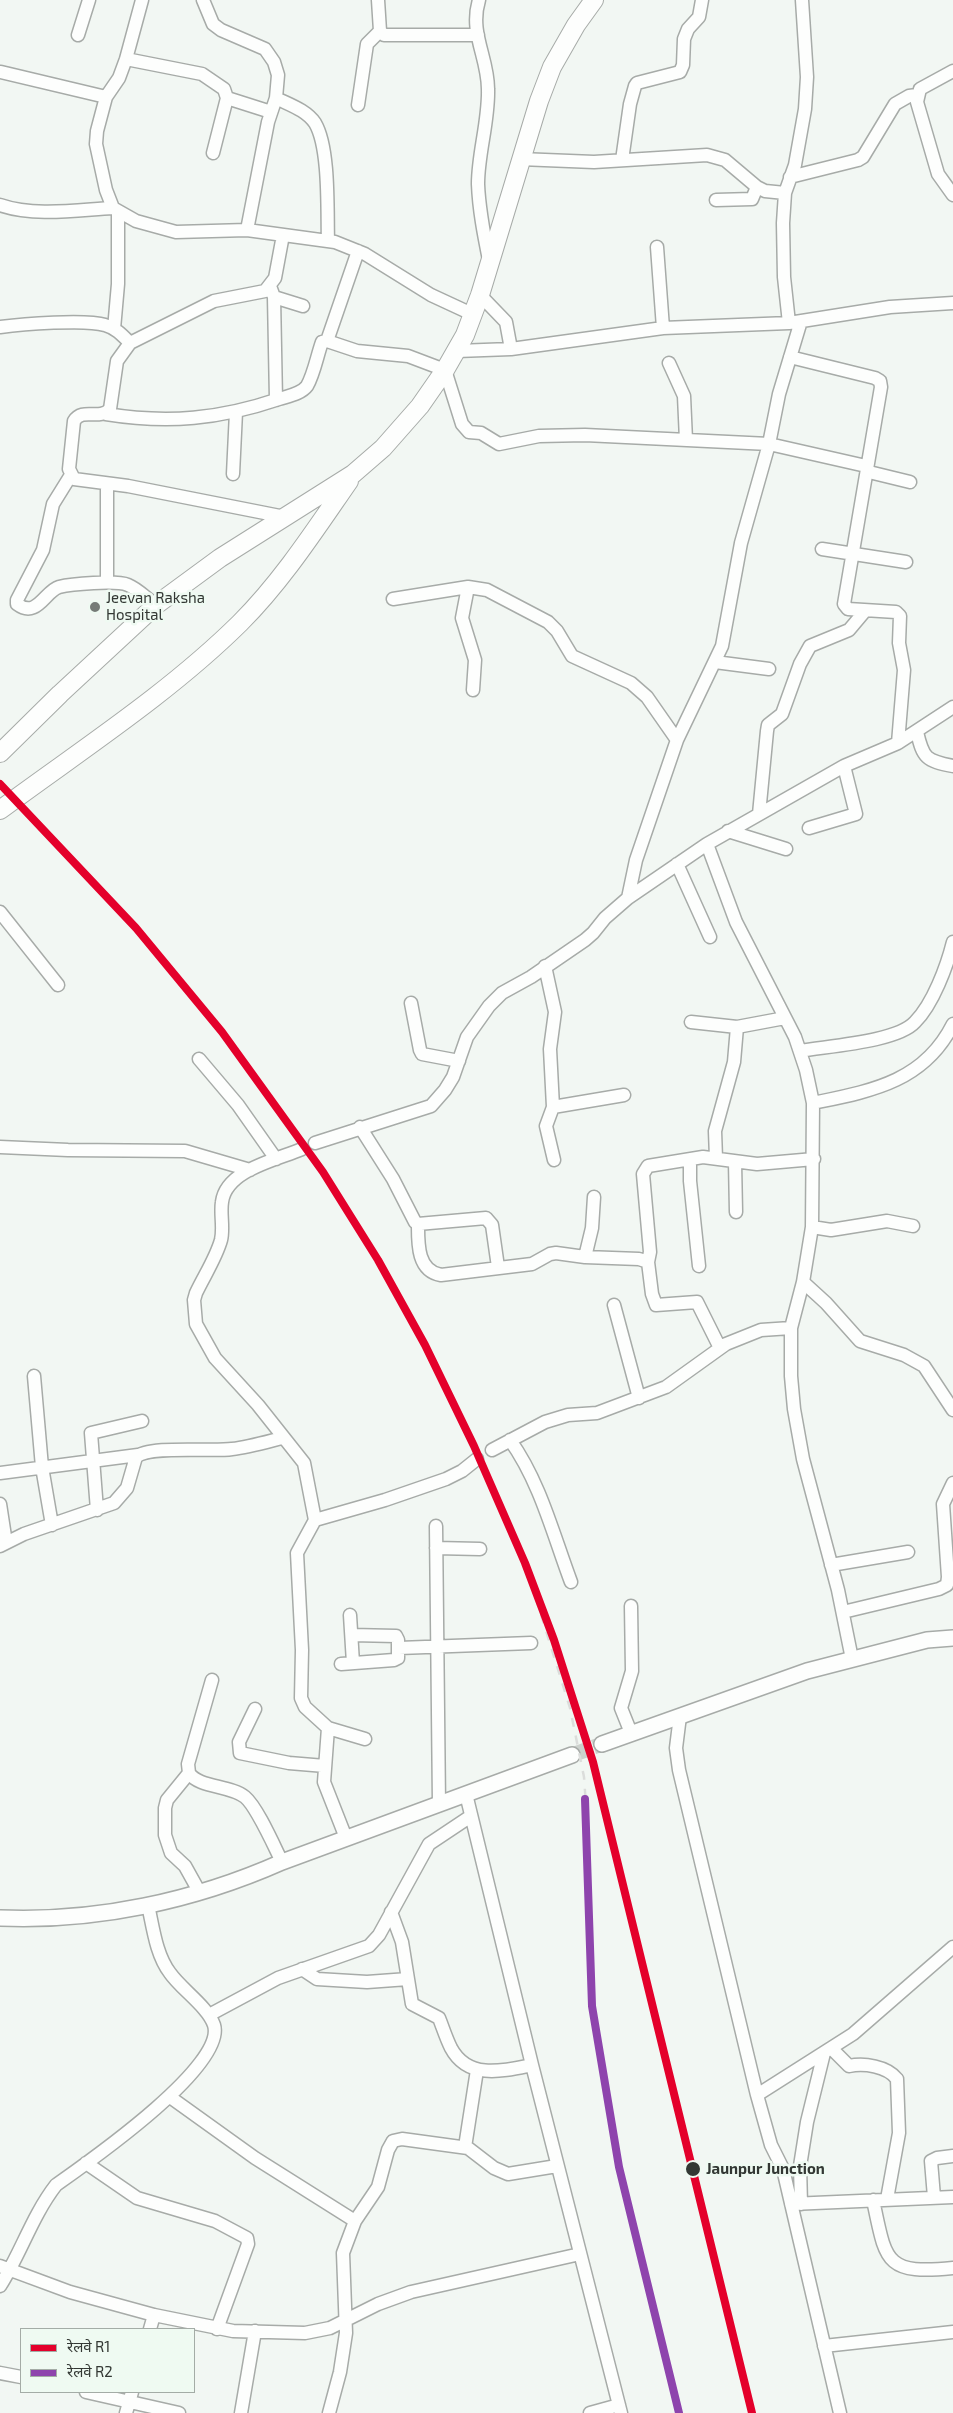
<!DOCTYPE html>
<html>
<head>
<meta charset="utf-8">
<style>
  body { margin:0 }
  #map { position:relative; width:953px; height:2413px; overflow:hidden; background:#f2f7f3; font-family:"Exo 2","Noto Sans Devanagari",sans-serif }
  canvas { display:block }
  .legend { position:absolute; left:20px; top:2328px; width:175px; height:65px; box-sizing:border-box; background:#effaf2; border:1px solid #a4aca6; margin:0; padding:6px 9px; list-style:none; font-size:15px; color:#333834 }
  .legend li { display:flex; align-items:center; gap:10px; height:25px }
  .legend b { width:25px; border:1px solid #a4aca6 }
</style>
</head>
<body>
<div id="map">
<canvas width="953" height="2413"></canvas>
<ul class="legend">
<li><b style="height:6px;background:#e4002b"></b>रेलवे R1</li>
<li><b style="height:6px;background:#8e44ad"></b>रेलवे R2</li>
</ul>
</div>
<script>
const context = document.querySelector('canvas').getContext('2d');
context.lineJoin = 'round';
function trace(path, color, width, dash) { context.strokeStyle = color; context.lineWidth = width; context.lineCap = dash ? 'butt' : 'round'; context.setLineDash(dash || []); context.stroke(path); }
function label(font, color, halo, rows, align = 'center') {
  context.font = font + ' "Exo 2",sans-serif'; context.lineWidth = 5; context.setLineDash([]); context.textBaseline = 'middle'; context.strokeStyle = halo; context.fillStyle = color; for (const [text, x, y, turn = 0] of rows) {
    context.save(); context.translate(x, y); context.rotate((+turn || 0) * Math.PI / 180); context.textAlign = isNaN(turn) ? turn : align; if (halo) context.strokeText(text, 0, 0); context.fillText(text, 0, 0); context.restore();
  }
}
trace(new Path2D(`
  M572,1755L602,1744`), '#ccd1cd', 15, [15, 8]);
const minor = new Path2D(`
  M142,0L126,59L119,78L106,97L97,131L96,144L106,190L113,208L136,221L176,232L247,230L335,242L365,254L431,295L472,314
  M203,0L213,24L221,30L265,49L274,62L278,75L276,98L268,122L247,230
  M378,0L380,31L384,35H478
  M479,0C469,33 488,57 488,89C489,121 478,153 478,184C479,210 484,235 489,260
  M78,35L89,0
  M126,59L202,74L224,89L227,98L213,153
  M953,71L920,89L917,102L938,174L953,195
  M1,72L106,97
  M227,98L271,112
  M276,98C290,105 306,110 315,123C330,148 327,212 328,241
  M358,105L367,44L380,31
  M520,159L594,162L707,155L725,160L757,187L765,191L785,193
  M622,160L630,104L635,86L637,83L680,72L683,65L684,39L688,29L699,17L702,0
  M790,177L858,160L863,157L895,104L909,96L917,95
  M716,200L752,199L757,187
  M0,205C35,217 77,210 113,208
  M283,235L275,278L265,291L214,301L130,343L117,361L110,409C99,421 83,407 74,421L69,469L74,479L128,486L285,517
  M657,247L663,328
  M270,286L274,297L276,400
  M480,295L506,322L511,349
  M274,297L303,306
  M789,323L784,277L783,223L785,193L795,165L805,109L807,77L802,0
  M0,327C22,324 86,319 105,325C116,328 123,336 130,343
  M114,329L118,284V212
  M327,341L358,251
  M457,351L511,349L663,328L789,323L890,307L953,303
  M790,357L875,378L880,381L881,387L844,604L848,609L896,612L900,616L899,643L904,670L898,743
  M669,363L684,396L686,440
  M106,414C168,424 220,419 279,399C288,396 301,394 307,386C314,374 317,356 322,342L327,341L357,351L408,356L445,370L462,424L469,432L481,433L499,444L539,436L585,435L769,444L866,466L869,472L910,482
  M233,474L236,412
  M71,475L53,504L43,550L17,600V604C37,619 45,591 59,587C71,584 116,580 128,585C138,589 147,599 156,605
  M107,484V582
  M822,549L906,562
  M468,587L462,618L475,660L473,690
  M393,599L468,587L487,590L548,622L557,631L572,656L631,683L647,697L677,740
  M715,662L769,669
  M917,732C923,758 926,761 953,766
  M759,814L767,731L768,725L782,714L800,664L810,646L849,630L865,611
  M809,828L856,814L844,766
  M728,831L786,849
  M707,844L736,922L795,1037L806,1070L813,1103L812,1227L803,1282L791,1328V1376L794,1409L803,1459L838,1590L852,1659
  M677,864L710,937
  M628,898L636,860L677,740L722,646L741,543L769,444L779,394L801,321
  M0,912L58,985
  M545,966L555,1012L550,1049L553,1107L546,1126L554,1160
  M411,1003L420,1050L422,1054L459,1061
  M691,1022L737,1027L785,1018
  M800,1051C827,1046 897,1042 915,1022C933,1004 947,966 953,942
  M199,1059L238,1105L276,1159
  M813,1103C871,1091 924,1082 953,1024
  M553,1107L624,1095
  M360,1127L393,1179L415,1222L418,1224L486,1218L492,1225L498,1267
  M315,1143L431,1106L445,1090L453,1077L467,1037L489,1006L502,993L531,977L585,940L593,933L605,918L628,898L707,844L844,766L898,743L953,707
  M0,1147L68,1150L185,1151L250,1170
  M302,1149C276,1160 226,1170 222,1202C220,1214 224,1228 221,1240C216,1258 204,1276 196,1293L194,1300L196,1324L215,1358L258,1405L304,1463L315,1520L297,1553L302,1650L301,1698L305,1707L328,1728L324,1782L346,1838
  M716,1158L715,1131L734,1062L737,1027
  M690,1159V1181L699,1266
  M735,1162L736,1212
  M418,1224C418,1243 417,1271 441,1275L532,1264L550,1254L556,1253L585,1257L639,1259L648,1262L652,1294L656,1305L697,1302L720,1348
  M812,1227L831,1230L887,1221L913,1226
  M585,1257L592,1228L594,1197
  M648,1262L650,1252L643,1174L648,1166L703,1157L757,1164L814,1159
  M803,1282L826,1303L860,1341L904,1355L924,1366L953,1410
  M614,1305L639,1398
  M34,1376L42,1467L52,1525
  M510,1440C540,1482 553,1534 571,1582
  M492,1450L545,1422L568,1415L597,1413L666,1387L726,1344L761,1330L791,1328
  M0,1473L138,1455
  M0,1504L6,1543
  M97,1510L91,1433L142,1421
  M315,1520L385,1500L446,1479L462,1471L477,1459
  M436,1526L439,1804
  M0,1546L24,1534L114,1503L127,1488L136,1457C149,1445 212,1452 232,1449C249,1447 266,1442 282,1438
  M436,1548L480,1549
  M831,1565L908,1552
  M843,1612L939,1589L947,1585L948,1577L943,1504L953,1483
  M350,1615L353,1663
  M399,1648L531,1643
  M341,1664L394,1660L398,1658V1640L396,1636L352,1635
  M212,1680L188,1764L189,1773C199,1788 230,1785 245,1797C257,1807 274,1846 282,1862
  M255,1709L239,1742L240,1753L289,1763L325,1766
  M680,1716L676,1748L679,1770L757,2095L771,2145L783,2169L840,2413
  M328,1728L365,1739
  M631,1733L621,1708L632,1671L631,1606
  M189,1773L167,1800L165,1808V1835L171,1853L185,1866L200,1893
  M466,1794L532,2065L621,2413
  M391,1912L402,1942L412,2004L439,2018C443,2028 446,2038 451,2048C468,2080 503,2071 532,2065
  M302,1969L317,1979L367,1982L408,1979
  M209,2015L278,1978L369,1946L379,1935L429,1844L471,1816
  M831,2048L849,2066C864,2063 887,2066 897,2079L899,2133L887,2199
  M757,2095L853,2034L953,1947
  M170,2097L255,2158L355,2221
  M465,2147L477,2070
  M86,2163L137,2198L215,2221L247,2238L248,2244L217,2329
  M934,2197L931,2161L937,2158L953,2156
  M873,2200C886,2261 884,2275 953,2268
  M791,2204L953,2197
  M801,2204L800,2166L807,2122L824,2053
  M0,2266L70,2292L154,2315L233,2331L305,2333L330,2328L378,2304L411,2292L580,2254
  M0,2286C21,2253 32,2216 56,2185C87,2163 227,2066 214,2025C208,2007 181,1989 170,1973C156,1955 153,1927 148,1905
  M150,2329L154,2315
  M824,2346L953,2332
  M0,2373L21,2377
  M86,2392L179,2413
  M126,2413L132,2392
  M241,2413L255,2331
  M329,2413L340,2372L346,2333L343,2253L355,2221L378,2187L388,2150L393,2141L402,2139L468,2148L494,2168L508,2174L557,2166
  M590,2413L619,2405`);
const major = new Path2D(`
  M602,1744L807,1671L927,1640L953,1638
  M0,1918C96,1922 194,1901 282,1862L572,1755`);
const highway = new Path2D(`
  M0,753L60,694L156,605L220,558L353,474L383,448L420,406L445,370L465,335L480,295L539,101L552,67L576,25L594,0
  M0,810C81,750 168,694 240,623C282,581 315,530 349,481`);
trace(minor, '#a7aba8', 15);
trace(major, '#a7aba8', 18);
trace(highway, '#a7aba8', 20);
trace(minor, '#fdfefd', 12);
trace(major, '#fdfefd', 15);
trace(highway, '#fdfefd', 18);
trace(new Path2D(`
  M525,1563L570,1708L584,1777L587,1820L592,2006L619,2167L679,2413
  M577,1708L593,1762L752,2413`), '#dbdddb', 2.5, [9, 9]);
trace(new Path2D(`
  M0,784L136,928L222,1032L323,1172L378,1260L425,1345L474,1446L525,1563L554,1640L593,1762L752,2413`), '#e4002b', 8);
trace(new Path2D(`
  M585,1799L592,2006L619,2167L679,2413`), '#8e44ad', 8);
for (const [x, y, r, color] of [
  [95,607,6,"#767b77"],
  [693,2169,8,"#333834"]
]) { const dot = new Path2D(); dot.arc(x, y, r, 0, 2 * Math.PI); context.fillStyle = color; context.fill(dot); trace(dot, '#effaf2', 2); }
label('15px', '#333834', '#effaf2', [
  ["Jeevan Raksha",106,598],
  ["Hospital",106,615]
], 'left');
label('bold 15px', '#333834', '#effaf2', [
  ["Jaunpur Junction",706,2169]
], 'left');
</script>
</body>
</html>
